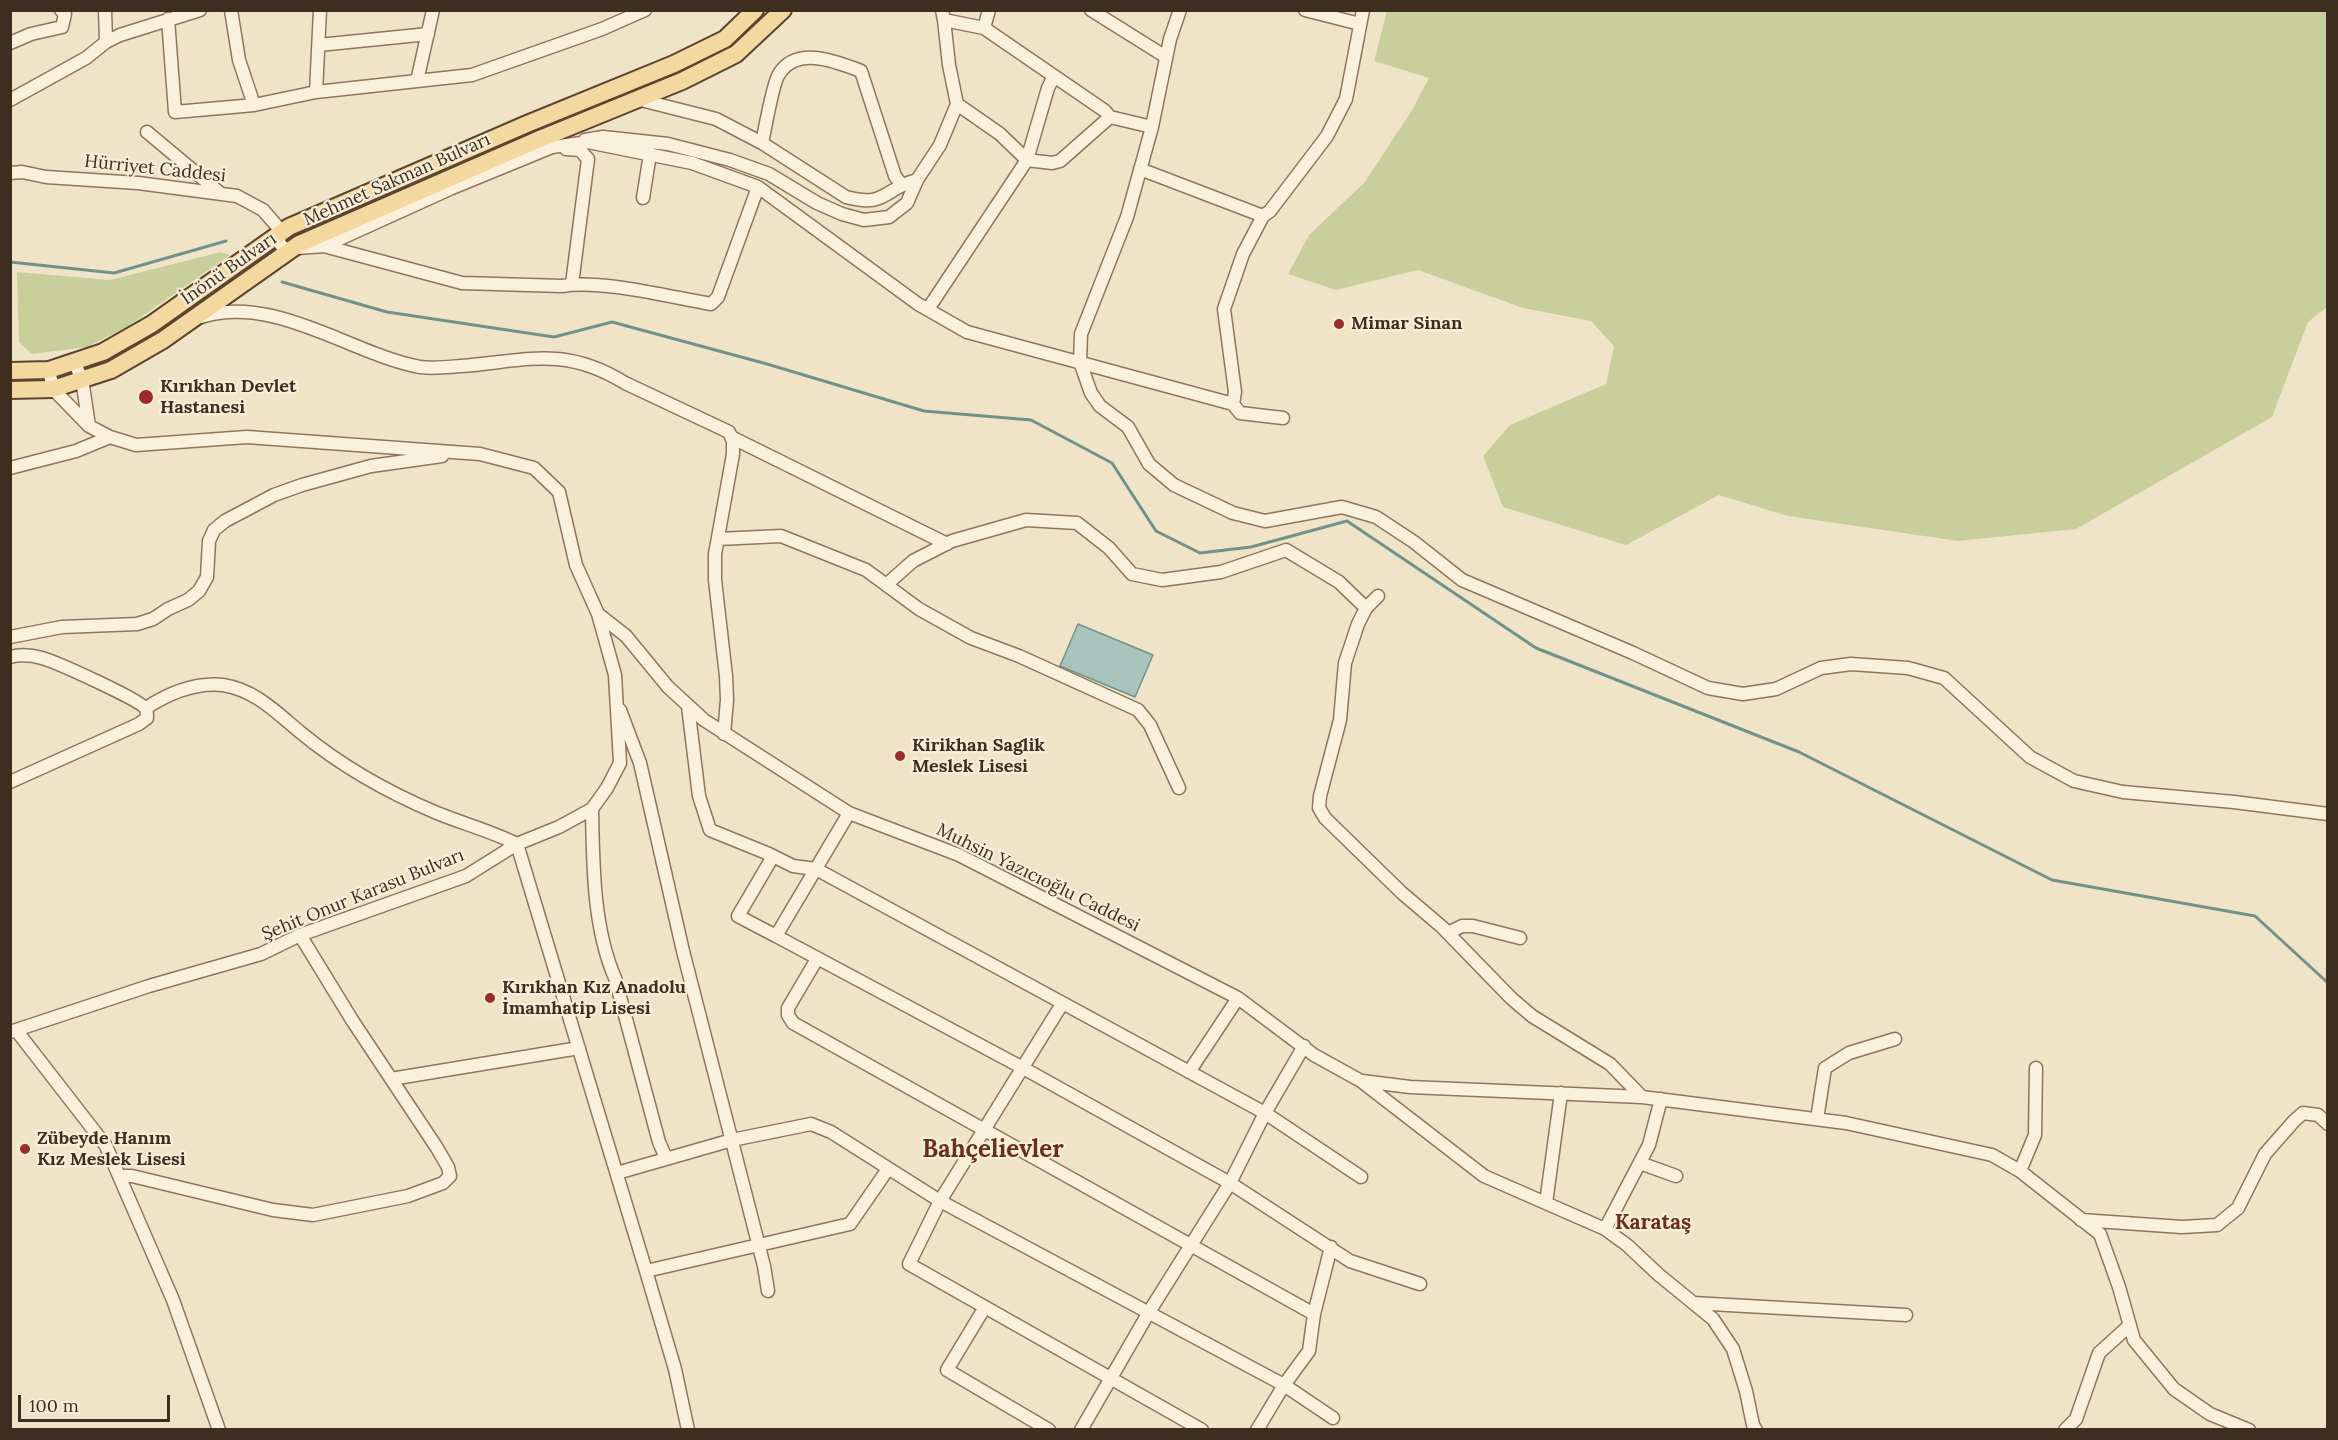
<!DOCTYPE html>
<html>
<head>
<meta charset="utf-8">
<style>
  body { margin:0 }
  #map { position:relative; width:2338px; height:1440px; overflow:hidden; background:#f0e4c8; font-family:Lora,serif }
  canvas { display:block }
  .frame { position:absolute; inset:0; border:12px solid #3d2e20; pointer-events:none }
  .scale { position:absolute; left:18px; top:1395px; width:152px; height:27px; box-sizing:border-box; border:3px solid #3d2e20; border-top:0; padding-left:8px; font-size:18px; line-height:21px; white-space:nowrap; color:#3d2e20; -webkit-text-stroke:4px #f7eed8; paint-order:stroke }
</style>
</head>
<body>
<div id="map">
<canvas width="2338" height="1440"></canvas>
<div class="frame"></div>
<div class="scale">100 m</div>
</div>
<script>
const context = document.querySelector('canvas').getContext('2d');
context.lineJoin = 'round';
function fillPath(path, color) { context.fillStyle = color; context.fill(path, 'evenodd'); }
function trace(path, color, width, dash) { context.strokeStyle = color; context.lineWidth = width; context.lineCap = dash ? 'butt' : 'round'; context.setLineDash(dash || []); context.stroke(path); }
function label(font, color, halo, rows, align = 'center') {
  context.font = font + ' Lora,serif'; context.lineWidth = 4.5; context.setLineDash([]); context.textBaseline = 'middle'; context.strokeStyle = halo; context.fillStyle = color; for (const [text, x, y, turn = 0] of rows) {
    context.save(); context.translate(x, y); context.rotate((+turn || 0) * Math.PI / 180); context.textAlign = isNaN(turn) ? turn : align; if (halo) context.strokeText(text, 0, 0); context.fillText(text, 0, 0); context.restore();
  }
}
fillPath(new Path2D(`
  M1387,11H2327V307L2308,322L2272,417L2076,529L1958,541L1788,516L1719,495L1626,545L1503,507L1483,456L1510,425L1606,384L1614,346L1591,321L1523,308L1418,270L1336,290L1288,274L1309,235L1365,182L1412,110L1429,78L1374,61Z
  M221,252L230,255L125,328L87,347L32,354L19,342L17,272L110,280Z`), '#c9cf9b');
const water = new Path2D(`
  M1078,624L1153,655L1135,697L1060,666Z`);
fillPath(water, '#a9c4bc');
trace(water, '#6f938a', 1.5);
trace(new Path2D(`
  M10,262L114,273L226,241
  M282,282L387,312L554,337L612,322L767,364L924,411L1031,420L1112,463L1156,531L1200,553L1251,547L1347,521L1536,648L1799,752L2052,880L2255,916L2328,983`), '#6f938a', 3);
const minor = new Path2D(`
  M105,10L106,42
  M231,10L239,60L254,105
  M942,10L944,20L984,28L1105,111L1110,117L1060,161L1052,163L1027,160L1000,134L957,104
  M1091,10L1166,57
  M1180,10L1170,39L1152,127L1127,217L1081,334L1080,362L1091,393L1100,406L1128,427L1149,464L1174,485L1233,513L1265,521L1342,507L1376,517L1414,542L1462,580L1633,653L1708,688L1743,694L1776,689L1821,668L1851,664L1908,668L1944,678L2030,757L2074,781L2123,792L2234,802L2328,814
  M1305,10L1360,24
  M168,19L175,112L254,105L316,92L472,75L602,29L645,10
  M984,28L989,10
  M10,43L31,34L62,27L65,14L61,10
  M319,45L428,34
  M417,81L433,10
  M316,92L320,10
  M637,99L716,119L762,143L846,197C887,208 884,188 917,180
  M10,100L86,58L106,42L120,35L200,10
  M1110,117L1152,127
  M147,132L220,193
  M585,140L603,137L668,144L730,160L769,174L817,203L842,214L864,220L889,217L907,203L917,180L940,145L957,104L949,65L944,20
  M762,143C765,129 773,82 779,74C797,45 837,62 861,71L895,176L901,184
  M566,149L580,150L588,159L572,284
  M1140,169L1263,216
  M10,173L22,172L46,177L138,183L237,196L263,210L282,232
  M643,198L650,154
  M282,232L278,241L284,249L324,246L452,188L552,147L588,142L692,163L758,187L918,304L967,332L1233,404L1235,392L1224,309L1243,254L1263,216L1270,211L1327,136L1346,99L1363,10
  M324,246L462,283L562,286C600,279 670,297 711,304L718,297L758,187
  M928,309L1027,160L1048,88L1053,78
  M201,317C275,294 351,354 420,367C433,369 448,367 461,366C526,361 564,345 625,383L729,432L733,441V454L715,554V580L726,676L727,700L724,734
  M74,362L82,379L89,426
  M1233,404L1240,413L1283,418
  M731,437L947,544
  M10,468L76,451L110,437
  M718,539L781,536L866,570L919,609L971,638L1019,656L1138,710L1150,725L1179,788
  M886,585L913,561L952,541L1026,520L1077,523L1109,548L1132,574L1162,580L1221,572L1286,550L1339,582L1366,608
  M1378,596L1366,608L1358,624L1345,663L1340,720L1320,796L1319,808L1325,818L1402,893L1442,927L1511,998L1532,1016L1610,1064L1642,1097
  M598,614L626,636L668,687L704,720L849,813L959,855L1238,998L1314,1055L1361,1081L1484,1176L1605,1229L1627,1245L1659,1275L1713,1319L1733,1349L1746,1391L1753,1425L1756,1430
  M10,637L62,627L137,624L153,619L168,609L188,600L199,591L207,577L209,541L214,530L225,521L274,495L302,485L371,466L442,456
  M10,657C22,654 31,655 42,658C56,662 141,700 146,709C147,712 147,715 147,718L139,724L10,782
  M688,706L699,796L710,830L769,854L772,858L738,916L776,936
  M146,708C169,693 194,682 223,685C255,690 276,712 300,732C341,766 387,792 437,813C464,824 491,831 517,844L646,1271L675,1369L688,1430
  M620,710L640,763L683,951L764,1266L768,1291
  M592,809C593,863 593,928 615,978L659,1142L666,1158
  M849,813L776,936L1023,1068L1230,1183L1350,1261L1420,1284
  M769,854L793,866L816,869L1265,1113L1361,1177
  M1448,933L1462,926H1473L1520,938
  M817,959L788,1008V1015L793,1023L1314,1314
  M1062,1004L940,1201L909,1264L1202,1430
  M16,1030L106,1146L173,1300L219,1430
  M10,1032L149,986L261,954L300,935L466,876L517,844L559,827L592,809L607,788L620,763L615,675L598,614L576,565L559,492L534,468L480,454L247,437L136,445L110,437L89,426L53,389L49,370
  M1189,1072L1238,998
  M391,1079L579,1048
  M1362,1081L1410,1087L1642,1097L1846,1123L1992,1155L2020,1171L2100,1234L2119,1287L2134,1340L2174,1389L2210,1414L2249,1430
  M1817,1119L1825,1068L1849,1053L1895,1039
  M1640,1163L1676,1176
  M2020,1171L2035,1135L2036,1068
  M617,1173L732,1140L811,1124L831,1132L940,1201L1284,1385L1333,1418
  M119,1176H132L273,1210L313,1215L408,1196L443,1183L450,1176L448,1167L437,1148L352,1020L300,935
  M1546,1203L1561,1093
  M2081,1220L2182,1227L2217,1225L2238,1208L2265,1154L2294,1121L2303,1113L2318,1115L2328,1124
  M1605,1229L1649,1145L1661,1099
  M646,1271L850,1224L888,1169
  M1693,1303L1906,1315
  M985,1307L947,1370L1049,1430
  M1081,1430L1149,1312L1230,1183L1265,1113L1304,1046
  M1257,1430L1284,1385L1309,1351L1314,1314L1331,1247
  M2065,1430L2076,1419L2099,1353L2130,1325`);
const major = new Path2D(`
  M10,371L49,370L103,352L152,324L289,227L527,124L674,64L725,39L755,10
  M10,390L53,389L111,370L163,340L299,244L535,141L682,81L736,54L783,10`);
trace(minor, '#8d765c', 15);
trace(major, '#5b4430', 20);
trace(minor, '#faf1dc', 12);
trace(major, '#f3d9a0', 16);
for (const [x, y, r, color] of [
  [1339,324,6,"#9e2a2b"],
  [146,397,8,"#9e2a2b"],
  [900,756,6,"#9e2a2b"],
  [490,998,6,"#9e2a2b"],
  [25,1149,6,"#9e2a2b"]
]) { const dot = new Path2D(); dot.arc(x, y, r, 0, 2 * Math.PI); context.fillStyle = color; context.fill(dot); trace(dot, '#f7eed8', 2); }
label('18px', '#3d2e20', '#f7eed8', [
  ["Hürriyet Caddesi",155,169,6],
  ["Mehmet Sakman Bulvarı",397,180,-24],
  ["İnönü Bulvarı",229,269,-35],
  ["Muhsin Yazıcıoğlu Caddesi",1038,878,26],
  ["Şehit Onur Karasu Bulvarı",363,895,-22]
]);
label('bold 18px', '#3d2e20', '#f7eed8', [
  ["Mimar Sinan",1351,324],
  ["Kırıkhan Devlet",160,387],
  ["Hastanesi",160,408],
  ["Kirikhan Saglik",912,746],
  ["Meslek Lisesi",912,767],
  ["Kırıkhan Kız Anadolu",502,988],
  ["İmamhatip Lisesi",502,1009],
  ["Zübeyde Hanım",37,1139],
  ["Kız Meslek Lisesi",37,1160]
], 'left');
label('bold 21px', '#6b2e1e', '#f7eed8', [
  ["Karataş",1653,1223]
]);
label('bold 24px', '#6b2e1e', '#f7eed8', [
  ["Bahçelievler",993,1150]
]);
</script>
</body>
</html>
